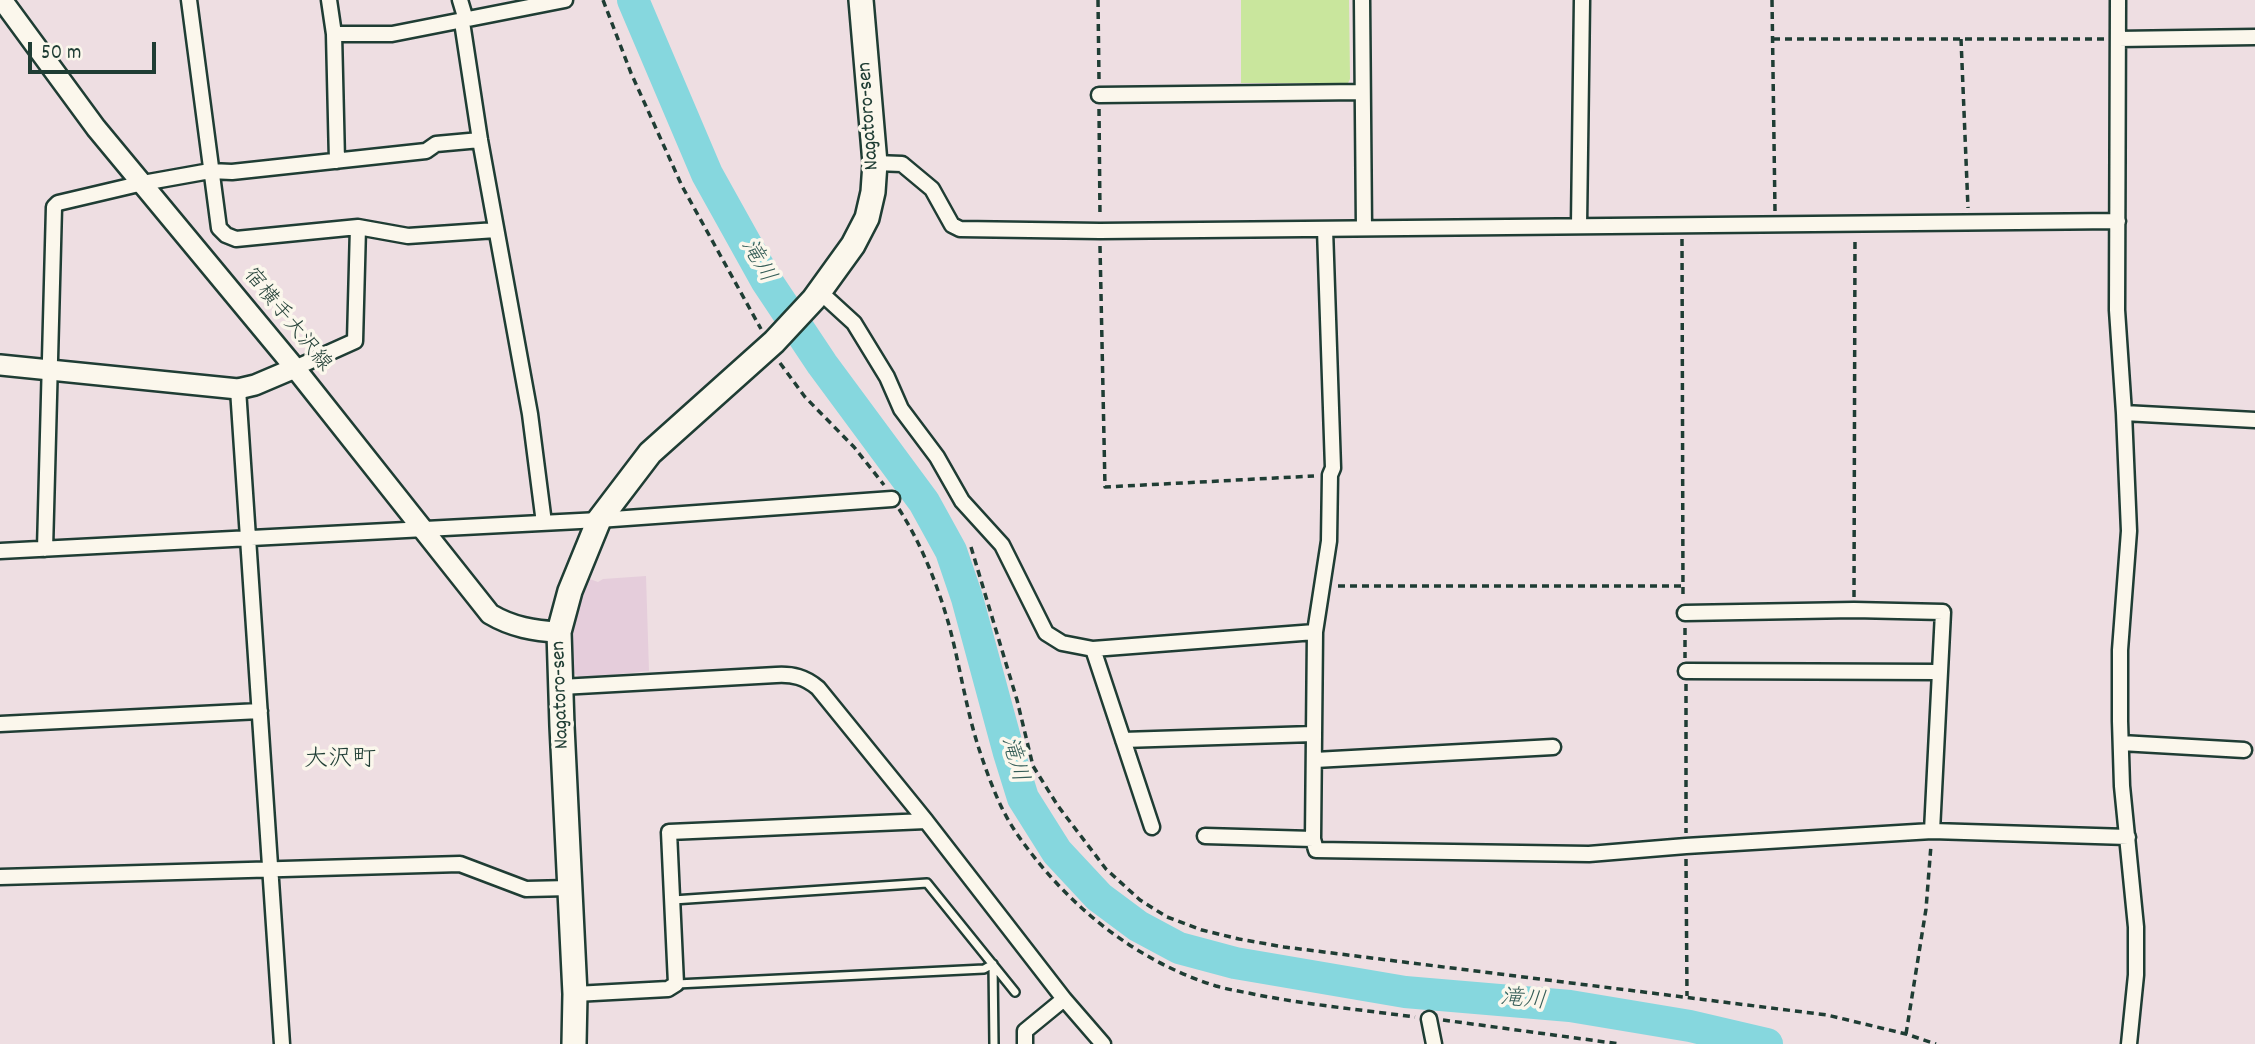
<!DOCTYPE html>
<html>
<head>
<meta charset="utf-8">
<style>
  body { margin:0 }
  #map { position:relative; width:2255px; height:1044px; overflow:hidden; background:#eedee2; font-family:Dekko,sans-serif }
  canvas { display:block }
  .scale { position:absolute; left:28px; top:42px; width:128px; height:32px; box-sizing:border-box; border:4px solid #1f3d34; border-top:0; padding-left:9px; font-size:21px; line-height:24px; white-space:nowrap; color:#1f3d34; -webkit-text-stroke:5px #fbf7ec; paint-order:stroke }
</style>
</head>
<body>
<div id="map">
<canvas width="2255" height="1044"></canvas>
<div class="scale">50 m</div>
</div>
<script>
const context = document.querySelector('canvas').getContext('2d');
context.lineJoin = 'round';
function fillPath(path, color) { context.fillStyle = color; context.fill(path, 'evenodd'); }
function trace(path, color, width, dash) { context.strokeStyle = color; context.lineWidth = width; context.lineCap = dash ? 'butt' : 'round'; context.setLineDash(dash || []); context.stroke(path); }
function label(font, color, halo, rows, align = 'center') {
  context.font = font + ' Dekko,"Klee One",sans-serif'; context.lineWidth = 7; context.setLineDash([]); context.textBaseline = 'middle'; context.strokeStyle = halo; context.fillStyle = color; for (const [text, x, y, turn = 0] of rows) {
    context.save(); context.translate(x, y); context.rotate((+turn || 0) * Math.PI / 180); context.textAlign = isNaN(turn) ? turn : align; if (halo) context.strokeText(text, 0, 0); context.fillText(text, 0, 0); context.restore();
  }
}
fillPath(new Path2D(`
  M646,576L649,671L581,678L572,672V637L587,578L598,582L603,579Z`), '#e5cddb');
fillPath(new Path2D(`
  M1241,0H1349L1350,79L1348,83H1241Z`), '#c9e69d');
trace(new Path2D(`
  M633,0L707,174L766,280L822,364L924,502L951,551L967,598L1009,753L1023,798L1057,852L1099,897L1138,926L1179,948L1235,963L1405,992L1570,1006L1690,1026L1767,1044`), '#86d7de', 32);
const lane = new Path2D(`
  M673,900L927,883L1015,992
  M677,984L984,969L993,964L994,1044`);
const street = new Path2D(`
  M189,0L219,228L226,235L236,239L358,227L408,236L496,230
  M329,0L334,34L337,161
  M460,0L466,20
  M1362,0L1364,228
  M2118,0L2117,310L2124,413L2129,531L2120,650V721L2122,786L2136,927V975L2129,1044
  M462,22L480,140L530,414L544,523
  M334,34H392L565,0
  M2118,39L2255,37
  M1099,95L1362,92
  M875,163L902,164L932,189L952,225L960,229L1100,231L2118,221
  M1579,225L1582,0
  M1325,229L1333,468L1330,475L1329,541L1315,632L1313,839L1316,850L1589,854L1686,846L1932,831L2128,837
  M819,291L854,323L887,377L901,409L937,457L962,501L1002,545L1046,633L1062,643L1093,649L1315,632
  M295,368L355,341L358,227
  M238,389L282,1044
  M2124,413L2255,420
  M45,549L54,207L58,203L143,183L210,171L232,172L426,151L436,144L480,140
  M0,551L599,520L892,499
  M1685,613L1854,610L1943,612L1932,831
  M1093,649L1152,827
  M1686,671L1939,672
  M561,687L776,675C793,674 805,677 818,688L926,821L1064,999L1103,1044
  M0,724L260,711
  M1123,740L1313,734
  M2121,743L2244,750
  M1315,760L1553,747
  M1205,836L1313,839
  M0,877L460,864L526,889L570,888
  M575,994L668,989L676,984L669,832L926,821
  M1429,1019L1434,1044
  M1025,1044V1031L1064,999`);
const secondary = new Path2D(`
  M2,0L96,128L295,368L490,614C512,627 534,631 559,632
  M0,365L238,389L255,385L295,368`);
const primary = new Path2D(`
  M574,1044L575,994L562,726L559,632L570,591L599,520L650,453L774,342L814,299L853,245L867,218L873,192L875,163L861,0`);
trace(lane, '#1f3d34', 12);
trace(street, '#1f3d34', 19);
trace(secondary, '#1f3d34', 24);
trace(primary, '#1f3d34', 28);
trace(new Path2D(`
  M603,0L631,73L682,186L761,329
  M1098,0L1099,80
  M1772,0L1775,211
  M1773,39H2106
  M1961,39L1968,208
  M1099,109L1100,217
  M1682,239L1683,599
  M1100,246L1105,487L1314,476
  M780,363L805,397L854,447L884,485
  M899,509C921,543 938,586 949,625C960,666 966,709 979,749C988,776 999,807 1015,831C1064,903 1133,960 1216,986C1230,990 1244,992 1258,995C1310,1005 1363,1010 1415,1017
  M971,547L1017,700L1033,766L1058,806L1106,869L1140,900L1167,917L1202,930L1239,939L1284,947L1827,1015L1906,1034L1936,1044
  M1338,586H1682
  M1854,597L1855,237
  M1685,628V658
  M1686,684V833
  M1686,859L1687,996
  M1443,1020L1620,1044
  M1906,1034L1926,909L1931,845`), '#1f3d34', 3.5, [7, 5]);
trace(lane, '#fbf7ec', 7);
trace(street, '#fbf7ec', 14);
trace(secondary, '#fbf7ec', 19);
trace(primary, '#fbf7ec', 23);
label('21px', '#1f3d34', '#fbf7ec', [
  ["Nagatoro-sen",870,116,-94],
  ["宿横手大沢線",286,321,51],
  ["Nagatoro-sen",562,695,-92]
]);
label('italic 23px', '#345c56', '#fbf7ec', [
  ["滝川",756,262,60],
  ["滝川",1012,760,74],
  ["滝川",1523,1002,5]
]);
label('24px', '#1f3d34', '#fbf7ec', [
  ["大沢町",340,762]
]);
</script>
</body>
</html>
